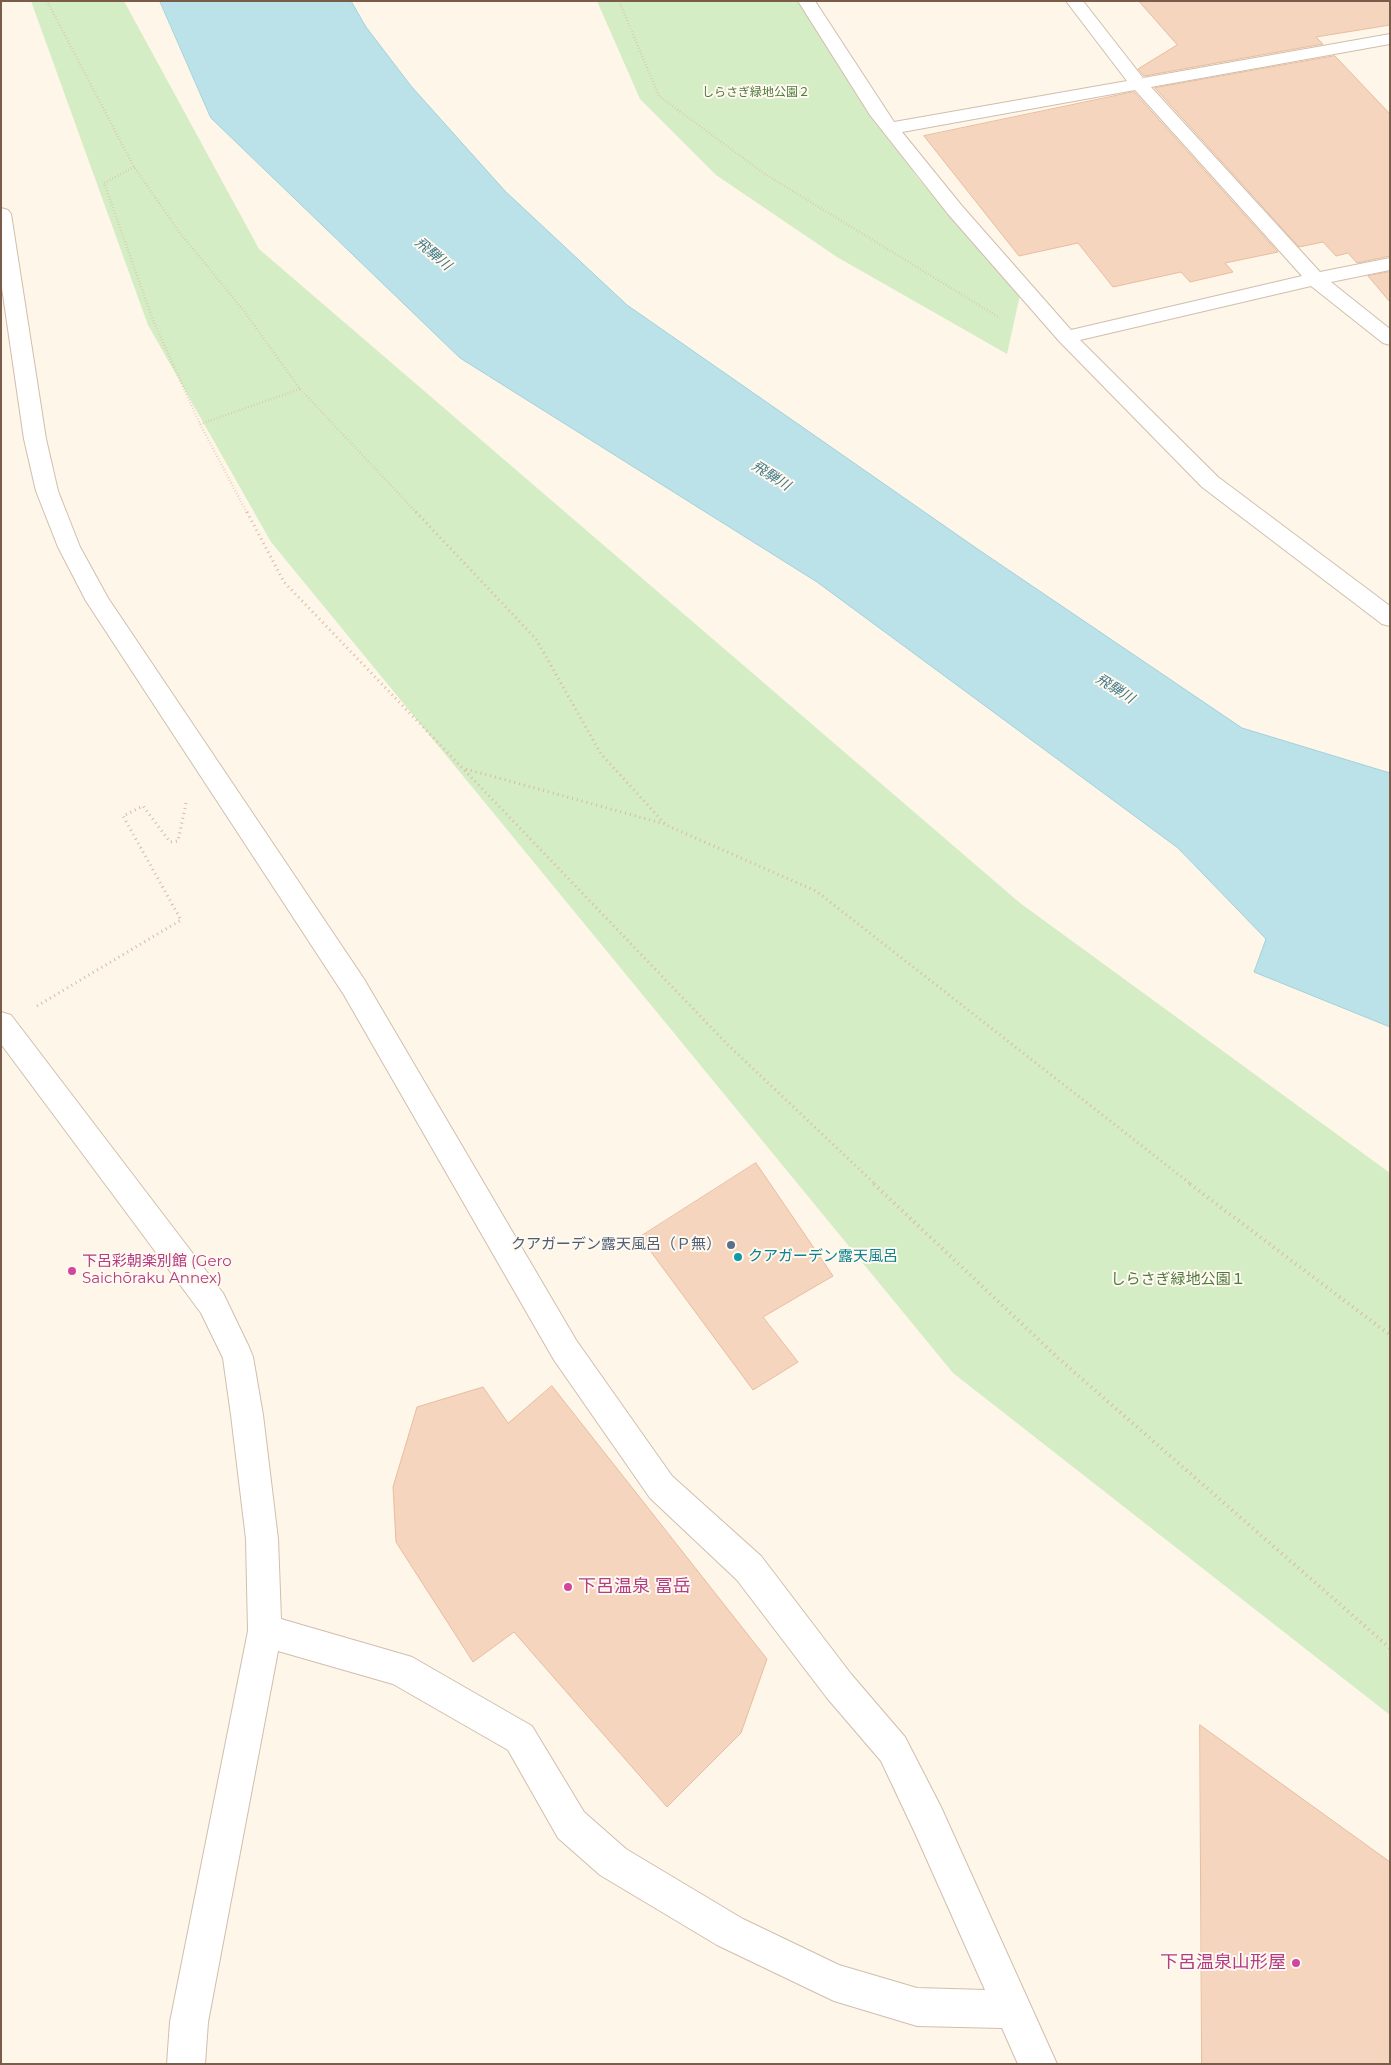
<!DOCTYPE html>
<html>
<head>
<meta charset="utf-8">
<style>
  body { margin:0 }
  #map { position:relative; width:1391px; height:2065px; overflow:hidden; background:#fef6e8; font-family:Montserrat,sans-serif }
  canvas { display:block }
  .frame { position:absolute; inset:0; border:2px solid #7a5c4a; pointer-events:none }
</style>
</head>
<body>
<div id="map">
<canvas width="1391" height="2065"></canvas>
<div class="frame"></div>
</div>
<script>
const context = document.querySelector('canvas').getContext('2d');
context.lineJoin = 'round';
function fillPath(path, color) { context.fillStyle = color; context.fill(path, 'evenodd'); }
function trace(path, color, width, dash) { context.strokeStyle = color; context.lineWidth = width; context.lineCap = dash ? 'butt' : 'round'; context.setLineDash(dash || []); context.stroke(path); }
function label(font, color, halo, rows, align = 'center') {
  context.font = font + ' Montserrat,"Noto Sans JP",sans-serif'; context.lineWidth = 4; context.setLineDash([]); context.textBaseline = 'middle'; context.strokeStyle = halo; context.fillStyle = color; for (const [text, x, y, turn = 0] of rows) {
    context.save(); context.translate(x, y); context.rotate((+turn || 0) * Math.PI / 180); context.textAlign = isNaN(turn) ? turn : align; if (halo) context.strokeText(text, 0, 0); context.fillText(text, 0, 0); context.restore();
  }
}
fillPath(new Path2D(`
  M31,1H124L259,249L1020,903L1390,1173V1715L953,1373L271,542L148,325Z
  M597,1H800L917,177L1020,295L1007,354L837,257L716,175L640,99Z`), '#d4edc5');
const water = new Path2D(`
  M160,1H351L366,27L411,86L505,191L627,305L979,550L1242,728L1390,773V1027L1254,972L1266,939L1178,848L817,582L460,358L211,118Z`);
fillPath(water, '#bbe1e9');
trace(water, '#a1d1db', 1);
const building = new Path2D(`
  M1139,1H1390V25L1316,37L1323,44L1144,76L1138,69L1177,45Z
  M1335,56L1390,114V256L1357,263L1348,253L1336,256L1323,242L1299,247L1155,88Z
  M1134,92L1278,252L1225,263L1233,272L1190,282L1181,272L1113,287L1078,243L1019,256L924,136Z
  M1390,272V302L1368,276Z
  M756,1163L833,1276L763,1317L798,1362L753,1390L640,1237Z
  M552,1386L767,1659L741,1733L667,1807L514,1632L473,1662L396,1542L393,1487L417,1407L483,1387L508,1423Z
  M1200,1725L1390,1862V2064H1202Z`);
fillPath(building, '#f5d5be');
trace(building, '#e8bc9e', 1);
const minor = new Path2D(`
  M798,1H815L894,122L1127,81L1066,1H1083L1143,78L1390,34V44L1151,87L1320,272L1390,258V270L1331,282L1390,329V345L1383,343L1311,286L1080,340L1218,477L1390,606V626L1382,624L1202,487L1059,341L948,214L870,115ZM1135,90L1302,276L1071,330L962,206L902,132Z
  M1,208L8,210L11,214L46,439L58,491L80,547L108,598L364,979L576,1340L672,1476L761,1556L851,1674L905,1737L941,1807L1057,2064H1018L1002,2028L917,2026L834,2001L717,1945L600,1875L558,1838L508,1750L393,1684L278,1651L208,2022L205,2064H167L170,2022L248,1631L246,1539L231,1415L223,1358L201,1313L1,1044V1012L11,1015L223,1293L249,1347L253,1357L263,1415L278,1539L281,1619L412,1657L532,1726L584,1812L626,1849L743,1919L839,1965L917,1988L985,1990L915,1833L881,1761L827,1698L737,1580L650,1498L554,1360L344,995L86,601L58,547L36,491L24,439L1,281Z`);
trace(minor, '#d1bead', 2);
trace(new Path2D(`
  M47,1L134,167L180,233L244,311L300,389L417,513
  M619,1L659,96L765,174L1000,318
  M134,167L104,183L153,320L200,424L247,513
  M200,424L300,389`), '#dab8a1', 2.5, [0.5, 2.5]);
trace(new Path2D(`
  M247,512L284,582L727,1044L876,1185
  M416,512L536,639L601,754L666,825L816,891L1192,1185
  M466,769L665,824
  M37,1006L181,920L123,816L143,806L170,842L178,841L186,803`), '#dab8a1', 3, [1, 4]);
trace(new Path2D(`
  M874,1184L1058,1358L1390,1648
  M1190,1184L1390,1335`), '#dab8a1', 4, [1, 4.5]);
fillPath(minor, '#fff');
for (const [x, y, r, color] of [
  [731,1245,5,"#5c6f8a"],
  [738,1257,5,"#0f9aa8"],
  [72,1271,5,"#d1479c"],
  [568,1587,5,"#d1479c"],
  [1296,1963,5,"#d1479c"]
]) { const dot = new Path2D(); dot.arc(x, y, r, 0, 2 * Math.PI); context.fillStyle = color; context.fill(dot); trace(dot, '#fff9f0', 2); }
label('12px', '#4e7a3e', '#fff9f0', [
  ["しらさぎ緑地公園２",756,92]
]);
label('italic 14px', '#3f7987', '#fff9f0', [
  ["飛騨川",433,254,40],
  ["飛騨川",771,476,32],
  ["飛騨川",1115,689,32]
]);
label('15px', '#4e5e75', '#fff9f0', [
  ["クアガーデン露天風呂（Ｐ無）",721,1245]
], 'right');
label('15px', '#0d838f', '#fff9f0', [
  ["クアガーデン露天風呂",748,1257]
], 'left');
label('15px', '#b23c85', '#fff9f0', [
  ["下呂彩朝楽別館 (Gero",82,1262],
  ["Saichōraku Annex)",82,1279]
], 'left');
label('15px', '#4e7a3e', '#fff9f0', [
  ["しらさぎ緑地公園１",1178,1280]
]);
label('18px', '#b23c85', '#fff9f0', [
  ["下呂温泉 冨岳",578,1587],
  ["下呂温泉山形屋",1286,1963,"right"]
], 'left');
</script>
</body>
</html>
